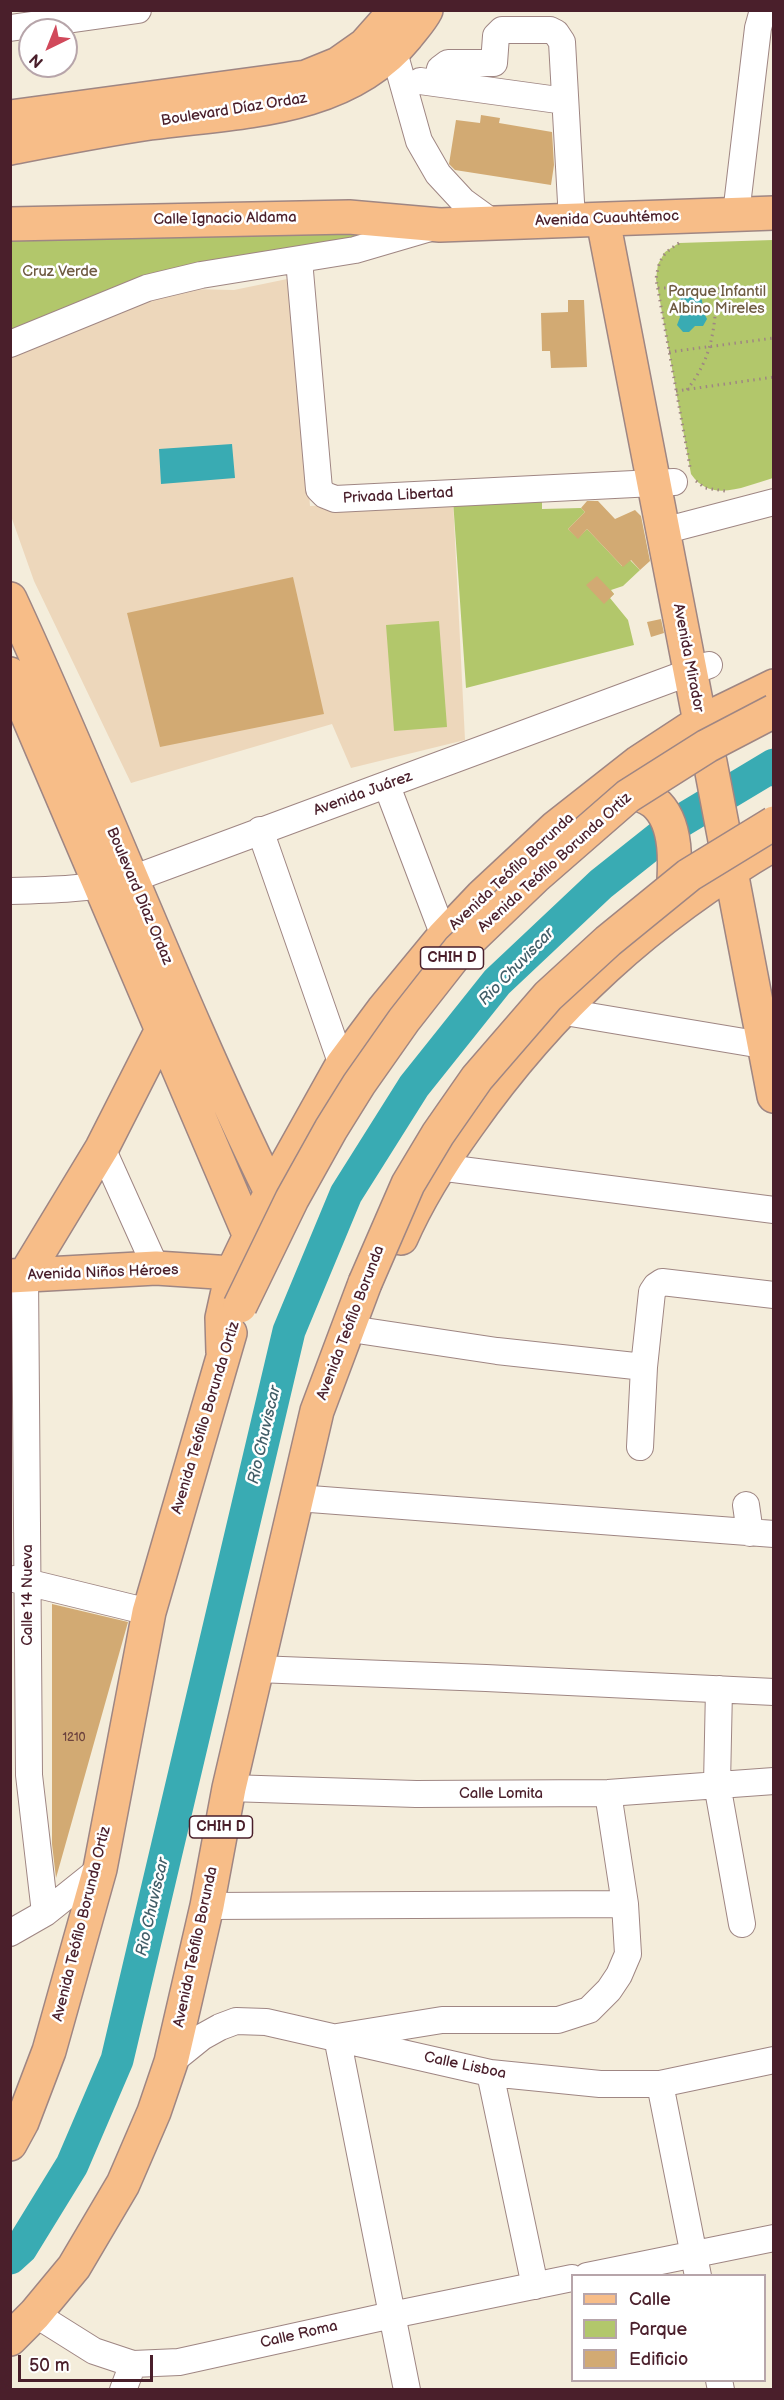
<!DOCTYPE html>
<html>
<head>
<meta charset="utf-8">
<style>
  body { margin:0 }
  #map { position:relative; width:784px; height:2400px; overflow:hidden; background:#f4eddb; font-family:"Balsamiq Sans",sans-serif }
  canvas { display:block }
  .frame { position:absolute; inset:0; border:12px solid #4a1f2b; pointer-events:none }
  .legend { position:absolute; left:571px; top:2274px; width:195px; height:108px; box-sizing:border-box; background:#fff; border:2px solid #b7a5aa; margin:0; padding:8px 10px; list-style:none; font-size:18px; color:#4a1f2b }
  .legend li { display:flex; align-items:center; gap:12px; height:30px }
  .legend b { width:30px; border:2px solid #b7a5aa }
  .north { position:absolute; left:18px; top:18px; width:60px; height:60px; box-sizing:border-box; background:#fff; border:2px solid #b7a5aa; border-radius:50%; rotate:223deg; font-size:16px; font-weight:700; line-height:24px; text-align:center; color:#4a1f2b }
  .north::after { content:''; display:block; margin:auto; width:21px; height:27px; background:#d1495b; clip-path:polygon(50% 0,100% 100%,50% 72%,0 100%) }
  .scale { position:absolute; left:18px; top:2355px; width:135px; height:27px; box-sizing:border-box; border:3px solid #4a1f2b; border-top:0; padding-left:8px; font-size:18px; line-height:21px; white-space:nowrap; color:#4a1f2b; -webkit-text-stroke:4px #fff; paint-order:stroke }
</style>
</head>
<body>
<div id="map">
<canvas width="784" height="2400"></canvas>
<div class="frame"></div>
<ul class="legend">
<li><b style="height:8px;background:#f7bd88"></b>Calle</li>
<li><b style="height:16px;background:#b2c76b"></b>Parque</li>
<li><b style="height:16px;background:#d2aa73"></b>Edificio</li>
</ul>
<div class="north">N</div>
<div class="scale">50 m</div>
</div>
<script>
const context = document.querySelector('canvas').getContext('2d');
context.lineJoin = 'round';
function fillPath(path, color) { context.fillStyle = color; context.fill(path, 'evenodd'); }
function trace(path, color, width, dash) { context.strokeStyle = color; context.lineWidth = width; context.lineCap = dash ? 'butt' : 'round'; context.setLineDash(dash || []); context.stroke(path); }
function label(font, color, halo, rows, align = 'center') {
  context.font = font + ' "Balsamiq Sans",sans-serif'; context.lineWidth = 5; context.setLineDash([]); context.textBaseline = 'middle'; context.strokeStyle = halo; context.fillStyle = color; for (const [text, x, y, turn = 0] of rows) {
    context.save(); context.translate(x, y); context.rotate((+turn || 0) * Math.PI / 180); context.textAlign = isNaN(turn) ? turn : align; if (halo) context.strokeText(text, 0, 0); context.fillText(text, 0, 0); context.restore();
  }
}
fillPath(new Path2D(`
  M292,278L310,506L453,500L465,740L351,768L332,724L131,783L34,581L11,516V348L147,288L234,290Z`), '#edd7bb');
fillPath(new Path2D(`
  M10,224L440,225L147,288L11,346Z
  M773,240V478C745,486 711,504 691,474L656,279L658,264L665,252L679,243Z
  M542,495V509L581,508L585,512L568,529L578,538L587,529L622,566L630,560L640,570L623,586L611,590L614,594L610,598L628,620L634,645L466,688L453,500Z
  M439,621L447,727L394,731L386,625Z`), '#b2c76b');
fillPath(new Path2D(`
  M691,293L702,300L703,311L707,319L703,326H695L689,332H683L677,325L680,317C674,305 678,295 691,293Z
  M232,444L235,478L161,484L159,449Z`), '#39abb3');
trace(new Path2D(`
  M760,773L774,785`), '#39abb3', 5);
trace(new Path2D(`
  M10,2258L21,2248L72,2165L117,2060L289,1331L346,1194L414,1086L497,982L601,884L679,822L774,765`), '#39abb3', 33);
fillPath(new Path2D(`
  M481,115L500,118L499,123L552,132L554,165L551,185L455,170L449,164L456,120L480,123Z
  M568,300H584L587,367L551,368L550,351H542L541,313L568,312Z
  M587,501H598L615,519L635,510L641,516L650,561L640,570L631,560L623,567L587,529L578,539L568,529L585,512L581,508Z
  M597,576L614,594L604,604L586,585Z
  M293,577L324,714L160,747L127,613Z
  M661,619L664,633L651,637L647,622Z
  M52,1604L128,1622L56,1878L52,1844Z`), '#d2aa73');
const minor = new Path2D(`
  M10,28L138,10
  M394,52L419,141L438,174L463,201L492,222
  M420,81L565,101
  M437,82L440,69L448,63H494L496,36L502,30H550L556,33L562,42L572,220
  M736,214L758,28L763,10
  M299,260L319,489L325,495L335,499L674,482
  M10,344L147,288L201,275L355,250L430,228
  M663,531L774,502
  M387,786L444,936
  M260,830L342,1065
  M10,891C52,890 92,889 132,879L709,665
  M559,1011L774,1047
  M102,1148L156,1268
  M438,1167L774,1210
  M25,1275L29,1775L45,1913
  M364,1331L497,1351L644,1367
  M640,1447L644,1367L652,1292L656,1286L662,1282L774,1295
  M297,1498L774,1534
  M746,1505L750,1533
  M14,1579L149,1612
  M257,1669L486,1678L774,1692
  M719,1689L717,1784L742,1924
  M229,1788L416,1794L608,1793L774,1781
  M207,1906L625,1904
  M10,1933L45,1913L100,1869
  M171,2062L202,2037L220,2027L236,2021L266,2022L490,2073L600,2084H660L774,2060
  M490,2073L535,2286
  M660,2084L698,2276
  M587,2276L774,2238
  M35,2314L94,2351L133,2364L179,2362L392,2315L572,2278
  M719,2380L721,2390
  M123,2390L133,2364
  M407,2390L337,2037L442,2020H558L589,2010L609,1990L619,1975L628,1954L625,1904L608,1793`);
const major = new Path2D(`
  M10,117L306,77L338,64L365,45L396,10
  M10,148C57,139 103,130 150,123C239,111 345,112 407,36C413,28 421,20 426,10
  M603,220L700,722L710,762L774,1096
  M10,224L349,217L440,225L774,213
  M10,599C101,795 176,998 271,1192
  M10,674L249,1234
  M610,785C624,790 642,793 654,802C682,825 674,878 672,910
  M401,1238C419,1197 442,1161 468,1125C551,1007 650,917 774,844
  M25,1275L102,1148L168,1018
  M10,1276L156,1268L232,1273
  M223,1352L222,1318L232,1273L271,1192L342,1065L383,1010L444,936L482,896L555,828L639,762L700,722L774,686
  M10,2144L22,2122L49,2051L100,1869L149,1612L230,1333
  M10,2339L35,2314L74,2267L123,2184L154,2112L171,2062L207,1906L229,1788L317,1411L365,1283`);
trace(minor, '#9f8683', 28);
trace(major, '#9f8683', 36);
trace(new Path2D(`
  M679,243C662,254 659,259 656,279L690,467
  M658,288H774
  M669,352L774,338
  M687,390C714,354 713,332 718,289
  M676,391L774,377
  M696,481L705,488L725,491`), '#9f8683', 3, [1.5, 4.5]);
trace(minor, '#fff', 26);
trace(major, '#f7bd88', 33);
const majorBridge = new Path2D(`
  M365,1283L408,1184L438,1134L477,1078L548,996L608,941L689,875L774,823
  M240,1306L292,1199L331,1129L359,1084L404,1020L459,950L535,877L628,796L707,746L774,711`);
trace(majorBridge, '#9f8683', 36, []);
trace(majorBridge, '#f7bd88', 33);
label('12px', '#6c423d', null, [
  ["1210",74,1738]
]);
for (const [x, y, w] of [
  [452,958,63],
  [221,1827,63]
]) { const box = new Path2D(); box.roundRect(x - w / 2, y - 11, w, 22, 4.5); context.fillStyle = '#fff'; context.fill(box); trace(box, '#4a1f2b', 1.5); }
label('bold 14px', '#4a1f2b', null, [
  ["CHIH D",452,958],
  ["CHIH D",221,1827]
]);
label('15px', '#4a1f2b', '#fff', [
  ["Boulevard Díaz Ordaz",234,110,-9],
  ["Calle Ignacio Aldama",225,219,-1],
  ["Avenida Cuauhtémoc",607,219,-2],
  ["Privada Libertad",398,496,-3],
  ["Avenida Mirador",688,658,79],
  ["Avenida Juárez",363,794,-20],
  ["Avenida Teófilo Borunda Ortiz",555,863,-42],
  ["Avenida Teófilo Borunda",512,872,-43],
  ["Boulevard Díaz Ordaz",139,896,67],
  ["Avenida Niños Héroes",103,1273,-2],
  ["Avenida Teófilo Borunda",351,1323,-69],
  ["Avenida Teófilo Borunda Ortiz",206,1418,-73],
  ["Calle 14 Nueva",28,1595,-90],
  ["Calle Lomita",501,1794],
  ["Avenida Teófilo Borunda Ortiz",82,1924,-76],
  ["Avenida Teófilo Borunda",196,1947,-78],
  ["Calle Lisboa",465,2066,12],
  ["Calle Roma",299,2335,-13]
]);
label('15px', '#6e5a41', '#fff', [
  ["Cruz Verde",60,272],
  ["Parque Infantil",717,292],
  ["Albino Mireles",717,309]
]);
label('italic 16px', '#425e68', '#fff', [
  ["Rio Chuviscar",517,967,-46],
  ["Rio Chuviscar",265,1435,-77],
  ["Rio Chuviscar",153,1907,-77]
]);
</script>
</body>
</html>
